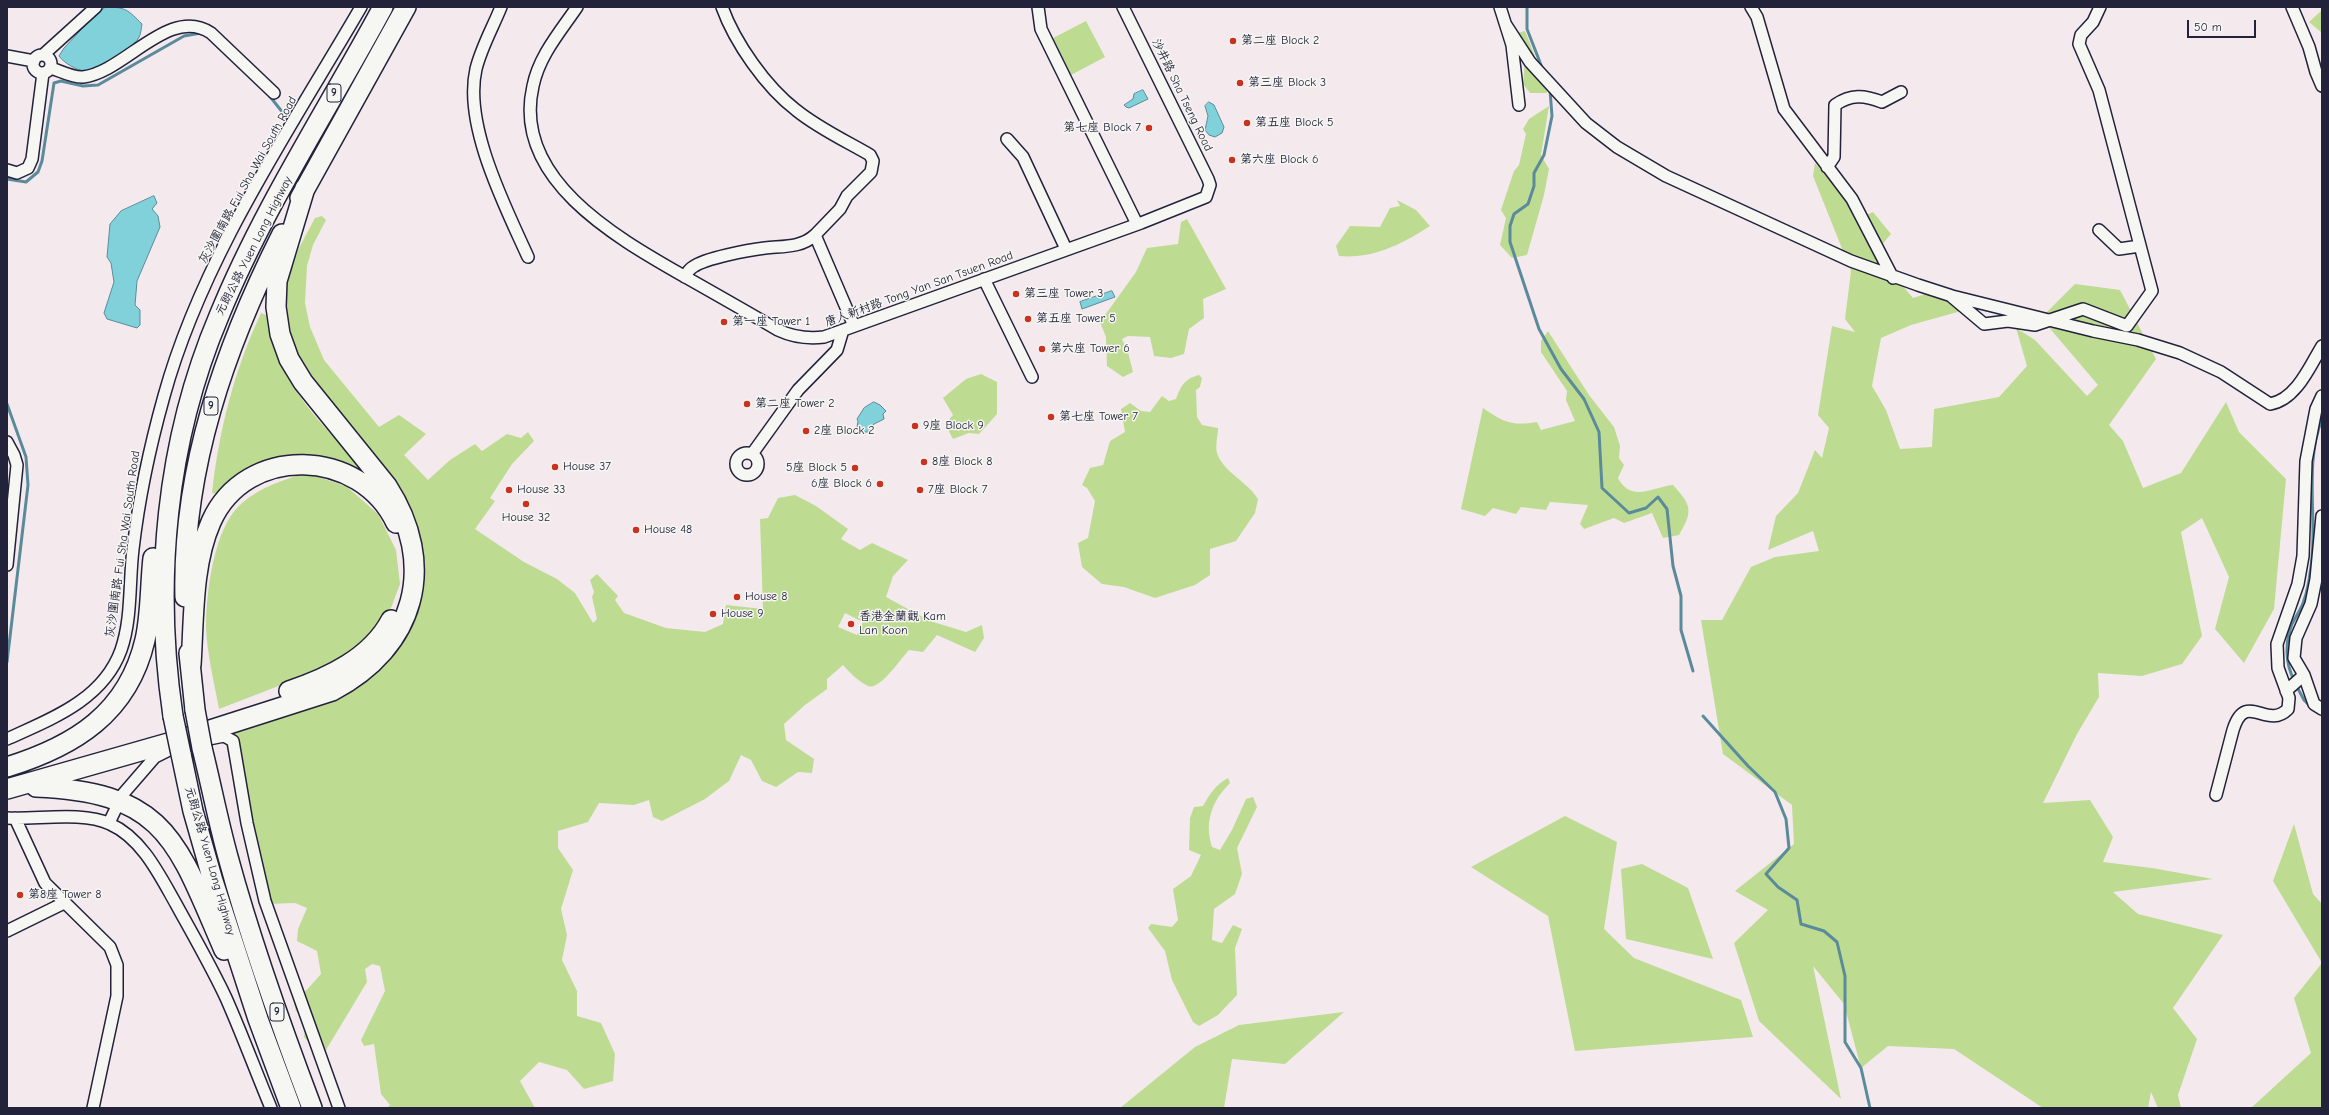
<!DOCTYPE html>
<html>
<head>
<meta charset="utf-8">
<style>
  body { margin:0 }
  #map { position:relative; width:2329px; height:1115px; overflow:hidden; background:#f4eaee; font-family:"Comic Neue",sans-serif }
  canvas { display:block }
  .frame { position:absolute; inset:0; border:8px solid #22223b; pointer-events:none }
  .scale { position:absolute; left:2187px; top:20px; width:69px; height:18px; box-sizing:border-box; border:2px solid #22223b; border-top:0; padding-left:5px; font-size:12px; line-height:14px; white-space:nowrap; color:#22223b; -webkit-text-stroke:3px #f6f6f2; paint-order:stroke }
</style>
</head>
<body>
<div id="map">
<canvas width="2329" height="1115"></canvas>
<div class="frame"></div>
<div class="scale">50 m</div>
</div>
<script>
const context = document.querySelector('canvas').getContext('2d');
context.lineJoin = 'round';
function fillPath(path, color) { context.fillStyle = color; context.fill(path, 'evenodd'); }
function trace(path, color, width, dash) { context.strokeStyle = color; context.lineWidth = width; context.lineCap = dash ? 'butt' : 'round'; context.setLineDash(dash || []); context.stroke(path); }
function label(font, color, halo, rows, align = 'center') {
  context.font = font + ' "Comic Neue","LXGW WenKai TC",sans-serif'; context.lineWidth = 3; context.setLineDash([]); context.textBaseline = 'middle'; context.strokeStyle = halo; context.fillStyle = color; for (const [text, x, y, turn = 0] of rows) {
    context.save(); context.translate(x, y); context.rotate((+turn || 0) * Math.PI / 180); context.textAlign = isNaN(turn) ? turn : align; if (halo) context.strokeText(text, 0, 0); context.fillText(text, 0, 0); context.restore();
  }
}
fillPath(new Path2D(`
  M2322,10V31L2321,32L2309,22Z
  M1086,21L1105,57L1071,75L1053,38Z
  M1525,31L1545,82L1547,93H1530L1523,84L1525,62L1519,56L1514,34Z
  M1549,106L1541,155L1549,169L1544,195L1527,255L1512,258L1500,245L1506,218L1501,210L1514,171L1519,165L1526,134L1523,129L1529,119Z
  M1815,163L1862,217L1873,212L1891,234L1875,253L1913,298L1942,289L1961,311L1911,325L1881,338L1872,386L1886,410L1900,449L1932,447L1934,409L1999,397L2027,366L2016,328L2035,340L2087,396L2098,385L2041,318L2075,284L2120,290L2156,359L2109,425L2123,441L2143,488L2181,473L2226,402L2239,432L2286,479L2274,609L2244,663L2215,629L2229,577L2202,518L2181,532L2202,636L2182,664L2142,676L2098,673L2099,697L2077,734L2043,803L2090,800L2113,837L2103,862L2152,868L2213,879L2113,892L2138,914L2223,935L2173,1008L2197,1039L2178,1095L2181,1108H2158L2151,1092L2148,1108H2043L1954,1049L1888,1046L1861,1068L1844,1004L1813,966L1841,1099L1759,1021L1734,943L1768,910L1735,891L1794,844L1792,805L1723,754L1701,620H1722L1751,567L1775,557L1819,551L1813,531L1768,550L1776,516L1798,493L1815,450L1822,458L1829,428L1818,415L1832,326L1855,332L1845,319L1851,271L1813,176Z
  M1397,200L1416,210L1430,226C1402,244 1374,259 1339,256L1336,246L1350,226L1380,227L1390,208L1400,206Z
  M322,216L326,220L313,245L307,266L305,303L310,327L324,360L379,427L399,415L426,434L404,455L428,480L450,460L475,444L482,451L507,434L521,438L528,432L534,441L512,464L490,498L495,501L475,529L524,562L557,579L575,593L593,623L597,619L592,597L594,592L590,580L597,574L618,596L615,600L624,613L666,628L705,632L723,624L726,605L763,609L760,519L768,518L778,498L795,495L816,506L848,529L841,539L860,550L872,543L908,560L893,576L886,597L930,621L966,632L982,625L984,638L975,652L937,635L923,652L909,650C901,658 880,691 868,686C858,681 850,673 843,665L827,679V689L805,705L784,724L786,740L814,759L812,773L798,772L776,787L762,781L751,760L741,755L729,781L705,799L662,821L653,817L649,800L634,805L599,803L588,822L558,831V848L573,870L561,909L567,935L562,960L577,991V1016L601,1023L615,1054L613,1081L584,1089L567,1070L539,1062L520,1081L535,1108H387L390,1105L381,1094L374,1044L364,1046L361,1040L385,991L380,966L372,964L365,969L367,982L326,1050H316L304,1037L306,1021L296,1011L294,1004L321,974L317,951L297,941L298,929L307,908L295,903L267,904L222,730L302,706L416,603L408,526L295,361L284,326L286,285L299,248L315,218ZM845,613L863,622L857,635L838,627Z
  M1187,219L1226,289L1203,299L1204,318L1189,329L1184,354L1171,358L1154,356L1150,337L1128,336L1122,339L1128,352L1133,372L1123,377L1107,366L1106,337L1100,322L1136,272L1147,248L1178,244L1181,222Z
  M261,313L266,315C278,387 321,421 366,473L363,477L307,454L272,459L246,474L219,494L212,493C219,430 234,371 261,313Z
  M1548,331L1589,395L1614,427L1620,446L1619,458L1624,465L1618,478C1631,503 1653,487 1673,485C1692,506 1693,511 1679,535L1663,538L1652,513L1624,523L1614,518L1584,529L1580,524L1588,505L1550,502L1546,510L1521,507L1516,514L1493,508L1485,516L1461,509L1483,408C1504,423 1513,426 1537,422L1541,430L1575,421L1566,400L1567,391L1541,352V341Z
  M981,374L997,382V414L979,434L969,433L953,439L945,424L953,415L943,398L966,379Z
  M1199,375L1202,378L1200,387L1196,390L1197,417L1202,425L1218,428C1218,435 1215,446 1217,453C1223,472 1248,482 1258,499L1255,513L1236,541L1210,549V575L1195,585L1155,598L1124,587L1102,584L1082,567L1078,543L1088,538L1095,501L1087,488L1082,485L1090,468L1103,465L1110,441L1125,432L1121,409L1130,403L1141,411L1150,412L1162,396L1169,401L1176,399C1181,386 1184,379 1199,375Z
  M306,473L346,486L378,514L396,550L400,584L388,616L366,645L333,665L219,709C214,682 207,654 206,627C206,593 214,527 241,504C260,487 283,480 306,473Z
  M1228,778L1230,783C1212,801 1204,822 1212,847L1220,850L1232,830L1246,799L1253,797L1257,807L1237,848L1242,874L1235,894L1214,909L1212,940L1222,943L1233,925L1242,929L1235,948L1237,995L1218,1015L1199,1026L1193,1022L1172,980L1165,951L1148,928L1151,924L1172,927L1178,920L1173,889L1191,876L1201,855L1189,850L1190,818L1194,807L1203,806C1210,794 1215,785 1228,778Z
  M1565,816L1617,842L1604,929L1634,958L1741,1000L1753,1037L1575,1051L1548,916L1471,867Z
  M2294,824L2313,894L2322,904V963L2273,881Z
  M1642,864L1688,888L1713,959L1626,939L1621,869Z
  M2322,963V1108H2251L2311,1053L2294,998Z
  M1344,1012L1285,1064L1232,1059L1224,1108H1120L1195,1047L1239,1025Z`), '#bedb92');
const water = new Path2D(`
  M106,7C126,7 128,10 142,24C141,29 141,35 138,39C130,50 100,72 85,71C76,70 64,63 59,56L64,48L94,16Z
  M1143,90L1148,99L1129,108L1126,107L1124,105L1133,99L1134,94Z
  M1209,102L1214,105L1224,127L1222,133L1215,137L1209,135L1205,130L1208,116L1205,106Z
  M154,196L157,203L152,209L158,216L160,227L137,281L135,305L140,310V325L137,328L107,319L104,313L114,282L111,263L107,257L110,224L121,211Z
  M1112,291L1115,297L1082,309L1080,302Z
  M874,402L880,405L886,411L883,414L884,419L874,424L868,432H859L857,427L858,421L857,419L864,408Z`);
fillPath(water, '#81d1db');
trace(water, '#5b8b9b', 1);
trace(new Path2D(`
  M1527,7V29L1543,70
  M1550,90L1552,116L1544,155L1534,173V186L1528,204L1514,214L1510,226V242L1539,329L1561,369L1584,399L1599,432L1602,488L1629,513L1646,508L1658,497L1667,509L1673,566L1681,596V630L1693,671
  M268,94L287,118
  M7,179L26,182L38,172L42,161L54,83L61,81L83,86L98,85L184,36L201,33
  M7,404L26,457L28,485L7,662
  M2294,680C2285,663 2285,642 2292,624C2296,616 2302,608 2304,600C2307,592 2309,582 2310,573C2319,523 2303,467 2322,419
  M2296,685L2304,700L2311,707
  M1703,716L1748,766L1775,792L1786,819L1789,848L1766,874L1778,887L1797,900L1801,924L1824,931L1837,942L1845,976V1042L1861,1068L1870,1108`), '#5b8b9b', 3);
const street = new Path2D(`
  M501,7C493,27 481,48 476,69C463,125 506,208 528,257
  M577,7C560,32 539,56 533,86C511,181 621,240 689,279C719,296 749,313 778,330C793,337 808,339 824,337L1141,223L1206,197L1210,185L1208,179L1123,7
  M722,7C735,43 766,87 796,110C818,128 846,141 870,155L873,161L871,172L847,196L840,209L815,235
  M1038,7L1041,29L1137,224
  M1500,7L1512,45L1519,105
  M1751,7L1757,17L1784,109L1852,199L1893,278
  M2292,7L2309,47L2316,72L2322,86
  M1506,25L1530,62L1586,123L1617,147L1666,176L1851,261L1918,285L1952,296L2093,331L2138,340L2180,353L2221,372L2270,404C2296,400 2310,366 2322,346
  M43,55L96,7
  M33 64a9 9 0 1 1 18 0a9 9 0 1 1-18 0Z
  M7,56L34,61
  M51,68C60,71 74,78 83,77C125,72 169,5 211,33L274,93
  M1007,139L1023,157L1066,249
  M1827,167L1834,157L1835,105C1851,94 1864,95 1882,102L1901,92
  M7,170L17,173L28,168L32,159L43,73
  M2099,230L2119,249L2140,246
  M685,277C687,273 689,269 693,267C705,258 749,250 765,248C783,246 801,248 815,235L854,326
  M984,279L1032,377
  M1952,297L1984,324L2008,321L2035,325L2083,309L2127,326L2152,291L2099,90L2079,44L2081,35L2093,22L2100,7
  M7,442L14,455L17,465L7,565
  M736 464a11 11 0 1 1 22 0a11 11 0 1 1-22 0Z
  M752,454L798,390L837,350L843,330
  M2322,516L2316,579L2311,604L2296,638L2294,658L2304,675L2314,704L2322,709
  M2286,691L2304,675
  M7,739C51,719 103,700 121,650C132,619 129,582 133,549C139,497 150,446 164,396C202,258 290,129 361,7
  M209,739L224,736L233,741L247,823L265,901L339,1108
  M123,794L155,757L169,750
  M2216,795L2233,730C2246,689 2266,731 2288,709L2289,698L2278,668L2277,644L2298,584L2303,556L2306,461L2316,409L2322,396
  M7,818C36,820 82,811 110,824C142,838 160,876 176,904C193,935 211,966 226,998C242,1034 256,1072 271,1108
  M15,818L45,883L110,947L117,965V996L93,1108
  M109,823L118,804
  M7,931L64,903`);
const highway = new Path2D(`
  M300,198L406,7
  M185,597C182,469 225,347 282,234
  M189,653L195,710
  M191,665C194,619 192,565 211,522C246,443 361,448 396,523
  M289,691C328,678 371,658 391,620
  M173,716C153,582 166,441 219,316C263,208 328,109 383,7
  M202,748C211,784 218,821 228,857C251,942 281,1026 312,1108
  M181,754L193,811L213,881L258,1019L291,1108
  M7,767C75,746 128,713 145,640C151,614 150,585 153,558
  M36,787C167,792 177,842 224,950
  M7,789L179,740L332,691C416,647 438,565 387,486L303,382L289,359L280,334L276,307L277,281L305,188`);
trace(street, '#22223b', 14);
trace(highway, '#22223b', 22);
trace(street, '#f6f6f2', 11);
trace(highway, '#f6f6f2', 19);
const highwayBridge = new Path2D(`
  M195,710L202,748
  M173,716L181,754`);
trace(highwayBridge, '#22223b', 22, []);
trace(highwayBridge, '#f6f6f2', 19);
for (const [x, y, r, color] of [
  [1233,41,4,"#c8321e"],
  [1240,83,4,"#c8321e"],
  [1247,123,4,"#c8321e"],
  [1149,128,4,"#c8321e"],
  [1232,160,4,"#c8321e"],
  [1016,294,4,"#c8321e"],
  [1028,319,4,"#c8321e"],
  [724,322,4,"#c8321e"],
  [1042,349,4,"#c8321e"],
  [747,404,4,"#c8321e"],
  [1051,417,4,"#c8321e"],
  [915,426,4,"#c8321e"],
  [806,431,4,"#c8321e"],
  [924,462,4,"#c8321e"],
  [555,467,4,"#c8321e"],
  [855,468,4,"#c8321e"],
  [880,484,4,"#c8321e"],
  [509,490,4,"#c8321e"],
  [920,490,4,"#c8321e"],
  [526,504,4,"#c8321e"],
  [636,530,4,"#c8321e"],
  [737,597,4,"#c8321e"],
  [713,614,4,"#c8321e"],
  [851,624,4,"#c8321e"],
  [20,895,4,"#c8321e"]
]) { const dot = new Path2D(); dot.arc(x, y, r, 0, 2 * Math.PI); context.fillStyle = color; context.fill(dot); trace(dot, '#f6f6f2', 1.5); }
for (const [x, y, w] of [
  [334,93,14],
  [211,406,14],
  [277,1012,14]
]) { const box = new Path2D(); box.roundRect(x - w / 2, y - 9, w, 18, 3); context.fillStyle = '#f6f6f2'; context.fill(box); trace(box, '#22223b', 1); }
label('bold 11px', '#22223b', null, [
  ["9",334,93],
  ["9",211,406],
  ["9",277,1012]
]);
label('12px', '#22223b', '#f6f6f2', [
  ["第二座 Block 2",1241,41],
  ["第三座 Block 3",1248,83],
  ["第五座 Block 5",1255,123],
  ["第七座 Block 7",1141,128,"right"],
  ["第六座 Block 6",1240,160],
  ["第三座 Tower 3",1024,294],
  ["第五座 Tower 5",1036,319],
  ["第一座 Tower 1",732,322],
  ["第六座 Tower 6",1050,349],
  ["第二座 Tower 2",755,404],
  ["第七座 Tower 7",1059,417],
  ["9座 Block 9",923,426],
  ["2座 Block 2",814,431],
  ["8座 Block 8",932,462],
  ["House 37",563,467],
  ["5座 Block 5",847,468,"right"],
  ["6座 Block 6",872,484,"right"],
  ["House 33",517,490],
  ["7座 Block 7",928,490],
  ["House 32",526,518,"center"],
  ["House 48",644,530],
  ["House 8",745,597],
  ["House 9",721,614],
  ["香港金蘭觀 Kam",859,617],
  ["Lan Koon",859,631],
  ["第8座 Tower 8",28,895]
], 'left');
label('12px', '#22223b', '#f6f6f2', [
  ["沙井路 Sha Tseng Road",1182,95,64],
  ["灰沙圍南路 Fui Sha Wai South Road",248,180,-61],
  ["元朗公路 Yuen Long Highway",254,246,-63],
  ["唐人新村路 Tong Yan San Tsuen Road",919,289,-20],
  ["灰沙圍南路 Fui Sha Wai South Road",123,544,-82],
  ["元朗公路 Yuen Long Highway",210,861,74]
]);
</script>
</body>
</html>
